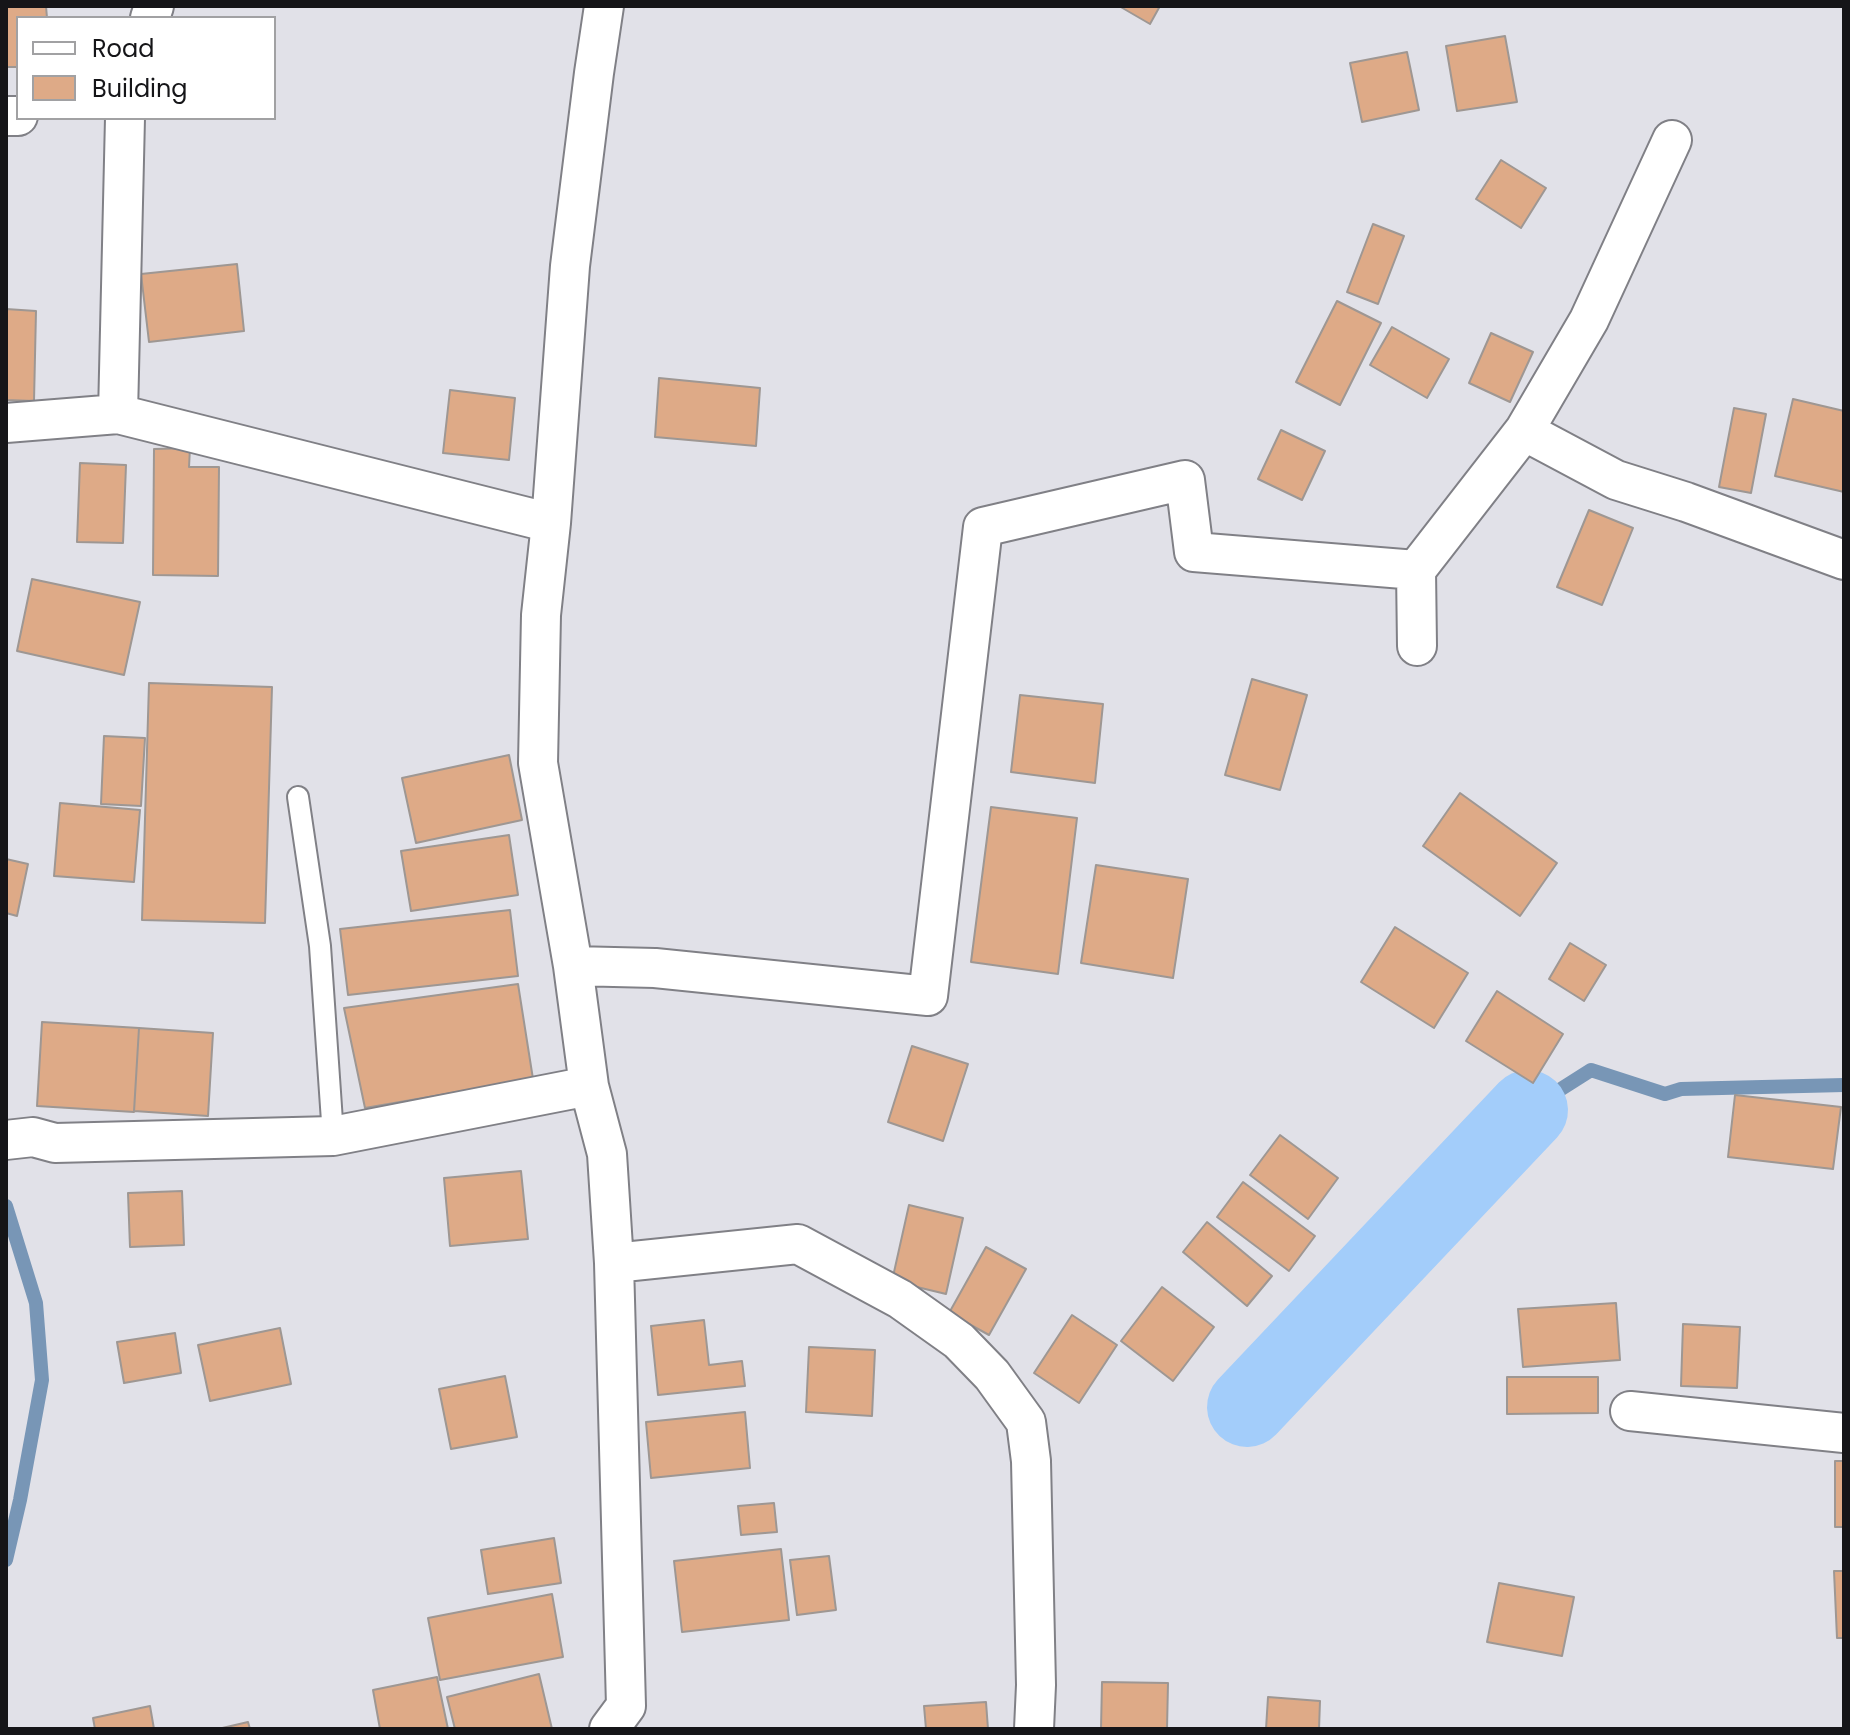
<!DOCTYPE html>
<html>
<head>
<meta charset="utf-8">
<style>
  body { margin:0 }
  #map { position:relative; width:1850px; height:1735px; overflow:hidden; background:#e1e1e8; font-family:Poppins,sans-serif }
  canvas { display:block }
  .frame { position:absolute; inset:0; border:8px solid #151518; pointer-events:none }
  .legend { position:absolute; left:16px; top:16px; width:260px; height:104px; box-sizing:border-box; background:#fff; border:2px solid #a1a1a3; margin:0; padding:10px 14px; list-style:none; font-size:24px; color:#151518 }
  .legend li { display:flex; align-items:center; gap:16px; height:40px }
  .legend b { width:40px; border:2px solid #a1a1a3 }
</style>
</head>
<body>
<div id="map">
<canvas width="1850" height="1735"></canvas>
<div class="frame"></div>
<ul class="legend">
<li><b style="height:10px;background:#fff"></b>Road</li>
<li><b style="height:22px;background:#deaa87"></b>Building</li>
</ul>
</div>
<script>
const context = document.querySelector('canvas').getContext('2d');
context.lineJoin = 'round';
function trace(path, color, width, dash) { context.strokeStyle = color; context.lineWidth = width; context.lineCap = dash ? 'butt' : 'round'; context.setLineDash(dash || []); context.stroke(path); }
function fillPath(path, color) { context.fillStyle = color; context.fill(path, 'evenodd'); }
trace(new Path2D(`
  M1528,1110L1591,1070L1665,1094L1681,1089L1844,1085
  M6,1206L36,1303L42,1380L20,1500L6,1560`), '#7896b6', 14);
trace(new Path2D(`
  M1247,1407L1528,1110`), '#a3cdfa', 80);
const building = new Path2D(`
  M6,6H46L47,18H18V67H6Z
  M1119,6H1160L1150,24Z
  M1505,36L1517,102L1457,111L1446,46Z
  M1407,52L1419,110L1362,122L1350,63Z
  M1501,160L1546,188L1521,228L1476,199Z
  M1373,224L1404,236L1378,304L1347,292Z
  M237,264L244,331L149,342L141,274Z
  M1337,301L1381,323L1340,405L1296,382Z
  M6,309L36,311L34,401L6,400Z
  M1392,327L1449,359L1427,398L1370,365Z
  M1491,333L1533,352L1510,402L1469,383Z
  M659,378L760,388L756,446L655,437Z
  M450,390L515,398L509,460L443,453Z
  M1793,399L1844,411V492L1775,476Z
  M1734,408L1766,414L1751,493L1719,487Z
  M1281,430L1325,451L1302,500L1258,479Z
  M190,448L189,467H219L218,576L153,575L154,449Z
  M80,463L126,465L123,543L77,542Z
  M1589,510L1633,528L1602,605L1557,587Z
  M32,579L140,602L124,675L17,651Z
  M1252,679L1307,695L1280,790L1225,775Z
  M149,683L272,687L265,923L142,920Z
  M1020,695L1103,704L1095,783L1011,772Z
  M104,736L145,738L141,806L101,804Z
  M509,755L522,820L416,843L402,778Z
  M1460,793L1557,863L1520,916L1423,846Z
  M60,803L140,810L134,882L54,876Z
  M991,807L1077,818L1058,974L971,962Z
  M509,835L518,895L411,911L401,851Z
  M6,859L28,864L17,916L6,913Z
  M1096,865L1188,879L1173,978L1081,963Z
  M510,910L518,976L348,995L340,929Z
  M1395,927L1468,973L1434,1028L1361,982Z
  M1570,943L1606,965L1584,1001L1549,979Z
  M518,984L533,1079L365,1108L344,1008Z
  M1497,991L1563,1034L1533,1083L1466,1041Z
  M42,1022L139,1028L134,1112L37,1106Z
  M139,1028L213,1033L208,1116L134,1111Z
  M912,1046L968,1064L943,1141L888,1122Z
  M1735,1095L1841,1107L1833,1169L1728,1157Z
  M1280,1135L1338,1178L1308,1219L1250,1175Z
  M521,1171L528,1239L450,1246L444,1178Z
  M1243,1182L1315,1236L1289,1271L1217,1217Z
  M182,1191L184,1245L130,1247L128,1193Z
  M909,1205L963,1218L946,1294L892,1281Z
  M1207,1222L1272,1276L1247,1306L1183,1252Z
  M986,1247L1026,1269L989,1335L949,1313Z
  M1162,1287L1214,1327L1173,1381L1121,1341Z
  M1616,1303L1620,1360L1523,1367L1518,1309Z
  M1072,1315L1117,1345L1079,1403L1034,1373Z
  M704,1320L709,1365L742,1361L745,1386L658,1395L651,1326Z
  M1683,1324L1740,1327L1737,1388L1681,1386Z
  M280,1328L291,1384L210,1401L198,1345Z
  M175,1333L181,1373L124,1383L117,1342Z
  M809,1347L875,1350L872,1416L806,1412Z
  M505,1376L517,1437L451,1449L439,1389Z
  M1507,1377H1598V1413L1507,1414Z
  M745,1412L750,1468L651,1478L646,1422Z
  M1835,1461H1844V1527H1835Z
  M774,1503L777,1532L741,1535L738,1506Z
  M554,1538L561,1583L488,1594L481,1550Z
  M781,1549L789,1620L682,1632L674,1561Z
  M829,1556L836,1610L797,1615L790,1560Z
  M1834,1571H1844V1638H1837Z
  M1499,1583L1574,1597L1562,1656L1487,1642Z
  M552,1594L563,1657L440,1680L428,1618Z
  M539,1674L552,1729H455L447,1697Z
  M437,1677L448,1729H380L373,1690Z
  M1102,1682L1168,1683L1167,1729H1101Z
  M1268,1697L1320,1701L1319,1729H1266Z
  M986,1702L988,1729H926L924,1706Z
  M150,1706L154,1729H95L93,1718Z
  M248,1722L250,1729H218Z`);
fillPath(building, '#deaa87');
trace(building, '#9e9793', 2);
const lane = new Path2D(`
  M298,797L320,946L333,1136`);
const street = new Path2D(`
  M604,6L594,73L570,266L551,523L541,615L538,763L573,966L589,1086L607,1154L614,1263L626,1706L609,1729
  M150,18L154,6
  M6,116H18
  M118,414L125,118
  M6,423L118,414L551,523
  M1524,431L1616,480L1686,502L1844,560
  M1416,570L1524,431L1589,320L1672,140
  M573,966L655,968L928,996L983,527L1185,480L1194,552L1416,570L1417,646
  M6,1140L33,1137L55,1143L333,1136L589,1086
  M614,1263L798,1244L900,1299L959,1341L992,1375L1026,1422L1031,1461L1036,1685L1034,1729
  M1630,1411L1844,1433`);
trace(lane, '#808086', 24);
trace(street, '#808086', 42);
trace(lane, '#fff', 20);
trace(street, '#fff', 38);
</script>
</body>
</html>
